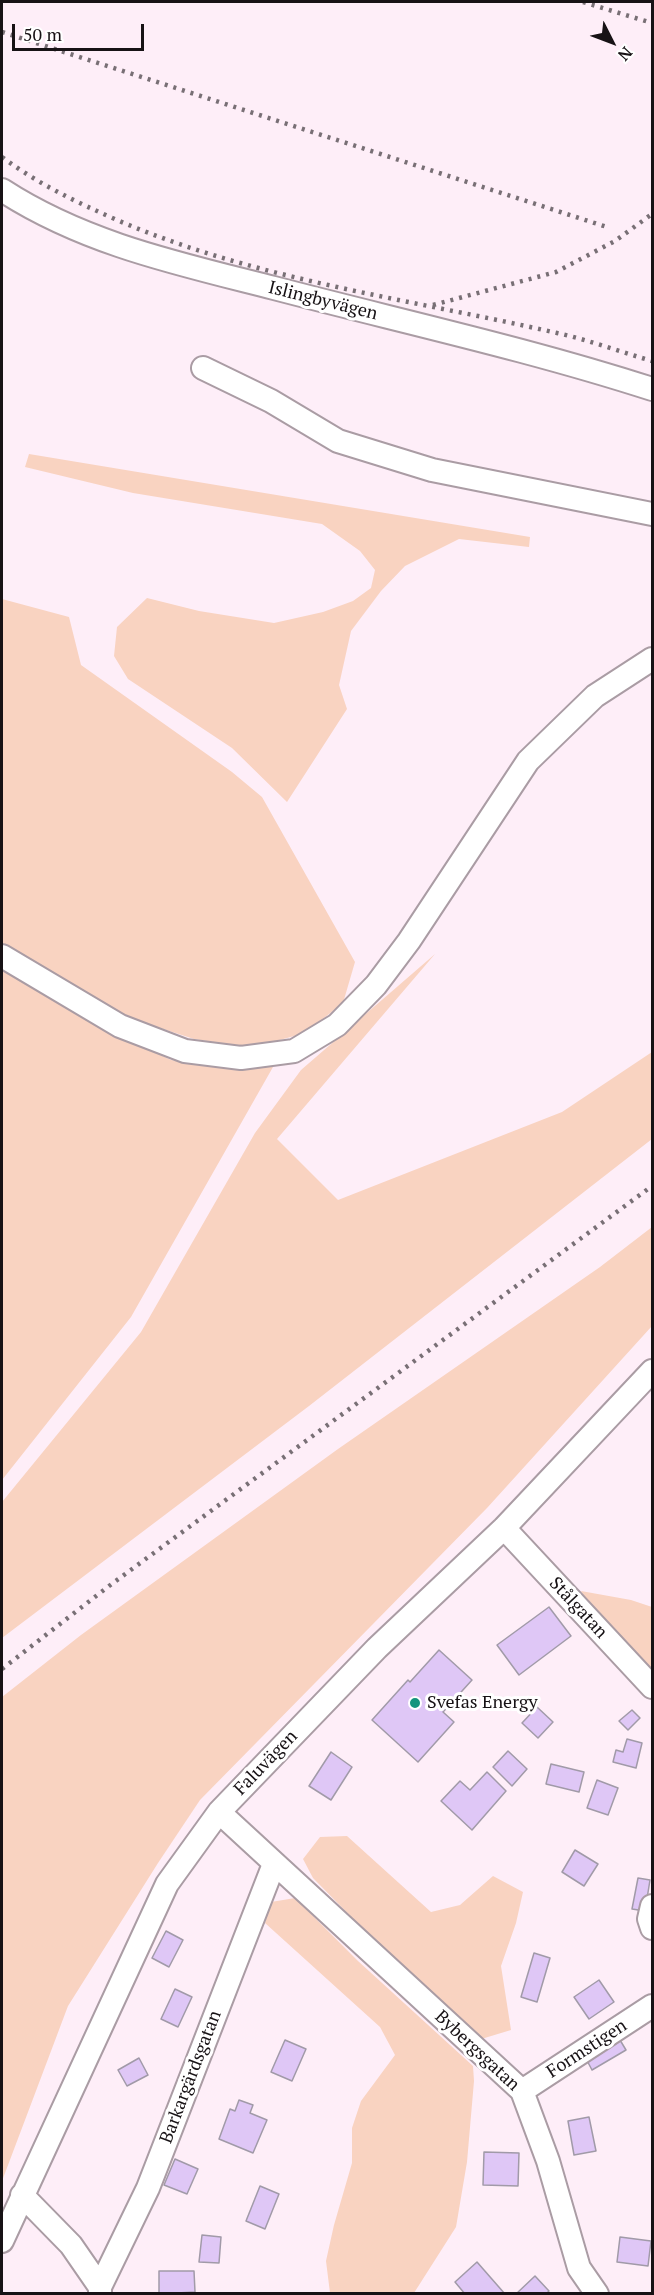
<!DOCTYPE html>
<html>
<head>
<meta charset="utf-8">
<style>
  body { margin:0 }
  #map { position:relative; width:654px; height:2295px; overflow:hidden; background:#feeef8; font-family:"PT Serif",serif }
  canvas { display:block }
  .frame { position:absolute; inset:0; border:3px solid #171215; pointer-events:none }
  .north { position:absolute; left:582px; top:12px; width:60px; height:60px; -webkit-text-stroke:4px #fff; paint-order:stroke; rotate:132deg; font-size:16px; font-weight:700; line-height:24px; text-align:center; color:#171215 }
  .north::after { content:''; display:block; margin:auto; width:21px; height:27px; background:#171215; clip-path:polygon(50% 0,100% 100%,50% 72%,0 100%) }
  .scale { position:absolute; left:12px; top:24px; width:132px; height:27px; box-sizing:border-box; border:3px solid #171215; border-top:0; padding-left:8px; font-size:18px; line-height:21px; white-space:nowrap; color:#171215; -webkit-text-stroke:4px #fff; paint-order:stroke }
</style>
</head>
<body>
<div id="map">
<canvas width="654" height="2295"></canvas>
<div class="frame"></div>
<div class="north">N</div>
<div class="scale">50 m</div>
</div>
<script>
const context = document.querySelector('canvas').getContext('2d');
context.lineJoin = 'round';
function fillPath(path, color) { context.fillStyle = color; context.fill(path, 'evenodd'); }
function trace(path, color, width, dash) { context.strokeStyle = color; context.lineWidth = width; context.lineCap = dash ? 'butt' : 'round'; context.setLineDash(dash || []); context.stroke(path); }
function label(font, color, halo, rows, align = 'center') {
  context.font = font + ' "PT Serif",serif'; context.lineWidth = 6; context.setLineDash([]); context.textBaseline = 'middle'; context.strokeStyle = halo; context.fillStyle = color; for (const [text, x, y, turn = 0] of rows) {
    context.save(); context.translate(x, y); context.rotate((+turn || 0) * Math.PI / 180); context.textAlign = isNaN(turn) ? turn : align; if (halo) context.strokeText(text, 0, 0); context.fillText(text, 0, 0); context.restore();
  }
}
fillPath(new Path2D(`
  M29,454L530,537L529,547L459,539L405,566L381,591L351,631L339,685L347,709L287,802L232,748L128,679L114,656L117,627L147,598L199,611L274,623L323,612L353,601L371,588L375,570L360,551L322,524L133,493L25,467Z
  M2,599L69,617L81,665L232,772L262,797L355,962L343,1003L305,1033L251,1048L194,1039L123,1016L2,943Z
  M435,954L277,1139L338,1200L562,1112L652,1052V1139L309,1406L2,1638V1502L141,1332L255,1133L301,1070Z
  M2,965L109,1030L171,1060L221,1066L273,1067L131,1317L2,1480Z
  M652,1227V1326L487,1508L200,1800L158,1863L68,2006L2,2181V1697L81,1635L338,1449L600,1267Z
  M581,1591L631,1600L652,1607V1678L595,1616Z
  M347,1836L431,1912L460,1905L493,1876L523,1892L516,1923L501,1966L511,2030L478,2040L425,1992L313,1878L303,1859L320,1837Z
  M295,1898L358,1961L473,2066L474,2081L467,2162L456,2227L414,2293H330L326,2261L334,2225L352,2163V2128L361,2101L395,2055L380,2027L265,1923L271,1902Z`), '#f9d3c1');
const building = new Path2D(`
  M549,1607L571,1636L519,1675L497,1645Z
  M439,1650L472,1680L443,1712L454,1722L418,1762L372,1720L408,1680L410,1682Z
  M537,1707L553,1722L538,1738L522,1723Z
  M632,1710L640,1718L628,1730L619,1721Z
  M627,1739L642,1743L636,1768L613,1762L616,1750L623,1752Z
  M508,1751L527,1769L512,1786L493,1767Z
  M331,1752L352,1767L331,1800L309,1786Z
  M551,1764L584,1772L579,1792L546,1784Z
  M487,1772L506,1791L472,1830L441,1801L460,1781L470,1790Z
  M597,1780L618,1788L608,1815L587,1808Z
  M575,1850L598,1864L584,1886L562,1872Z
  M638,1878L650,1880L645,1911L632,1909Z
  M166,1931L183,1940L169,1967L152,1958Z
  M534,1953L550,1958L537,2002L521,1997Z
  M599,1980L614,2002L589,2019L574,1997Z
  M175,1989L192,1997L178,2027L161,2019Z
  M617,2035L626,2050L592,2070L584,2055Z
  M285,2040L306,2049L292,2081L271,2072Z
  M139,2058L148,2075L127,2086L118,2070Z
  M239,2100L253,2105L250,2113L267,2120L253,2153L219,2139L230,2109L235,2111Z
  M589,2117L596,2151L574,2155L568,2121Z
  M484,2152L519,2153L518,2186L483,2185Z
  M175,2159L198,2169L187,2194L164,2185Z
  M260,2186L279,2194L265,2229L246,2221Z
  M202,2235L221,2237L219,2263L199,2262Z
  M620,2237L651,2241L648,2266L617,2262Z
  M477,2262L505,2294H465L455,2282Z
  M159,2271H194L195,2292L159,2294Z
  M535,2276L549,2291L546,2294H516Z`);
fillPath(building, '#dfc7f6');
trace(building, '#a19aa8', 1.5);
const minor = new Path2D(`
  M2,190C85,244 180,264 274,288C400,321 528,349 652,389
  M203,368L271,401L338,441L432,470L652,514
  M2,956L120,1026L185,1051L241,1058L294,1051L337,1025L376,985L409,941L528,761L595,696L652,659
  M504,1528L652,1687
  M219,1812L522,2091L548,2161L579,2268L597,2294
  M652,1906L649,1919L652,1928
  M522,2091L652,2006
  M22,2195L71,2245L100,2287V2294
  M2,2241L167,1884L219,1812L377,1648L504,1528L652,1371
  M100,2287L148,2188L274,1864`);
trace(minor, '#aa9ca4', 26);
trace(minor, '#fff', 22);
trace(new Path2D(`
  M583,2L652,23
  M2,32L610,228
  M2,157C40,185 74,201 117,220C256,280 409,299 557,333C589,340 621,352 652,361
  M433,305L556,272L615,241L652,214
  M2,1669L109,1586L652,1186`), '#786f75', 4.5, [3, 6]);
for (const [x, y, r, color] of [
  [415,1703,6,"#14947d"]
]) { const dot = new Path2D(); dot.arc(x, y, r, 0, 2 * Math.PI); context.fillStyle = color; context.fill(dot); trace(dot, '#fff', 2); }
label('18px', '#171215', '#fff', [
  ["Islingbyvägen",323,301,14],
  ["Stålgatan",578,1608,47],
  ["Faluvägen",266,1763,-46],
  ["Formstigen",587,2049,-33],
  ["Bybergsgatan",477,2051,43],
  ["Barkargärdsgatan",191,2077,-69]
]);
label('18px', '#171215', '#fff', [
  ["Svefas Energy",427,1703]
], 'left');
</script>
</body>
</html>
